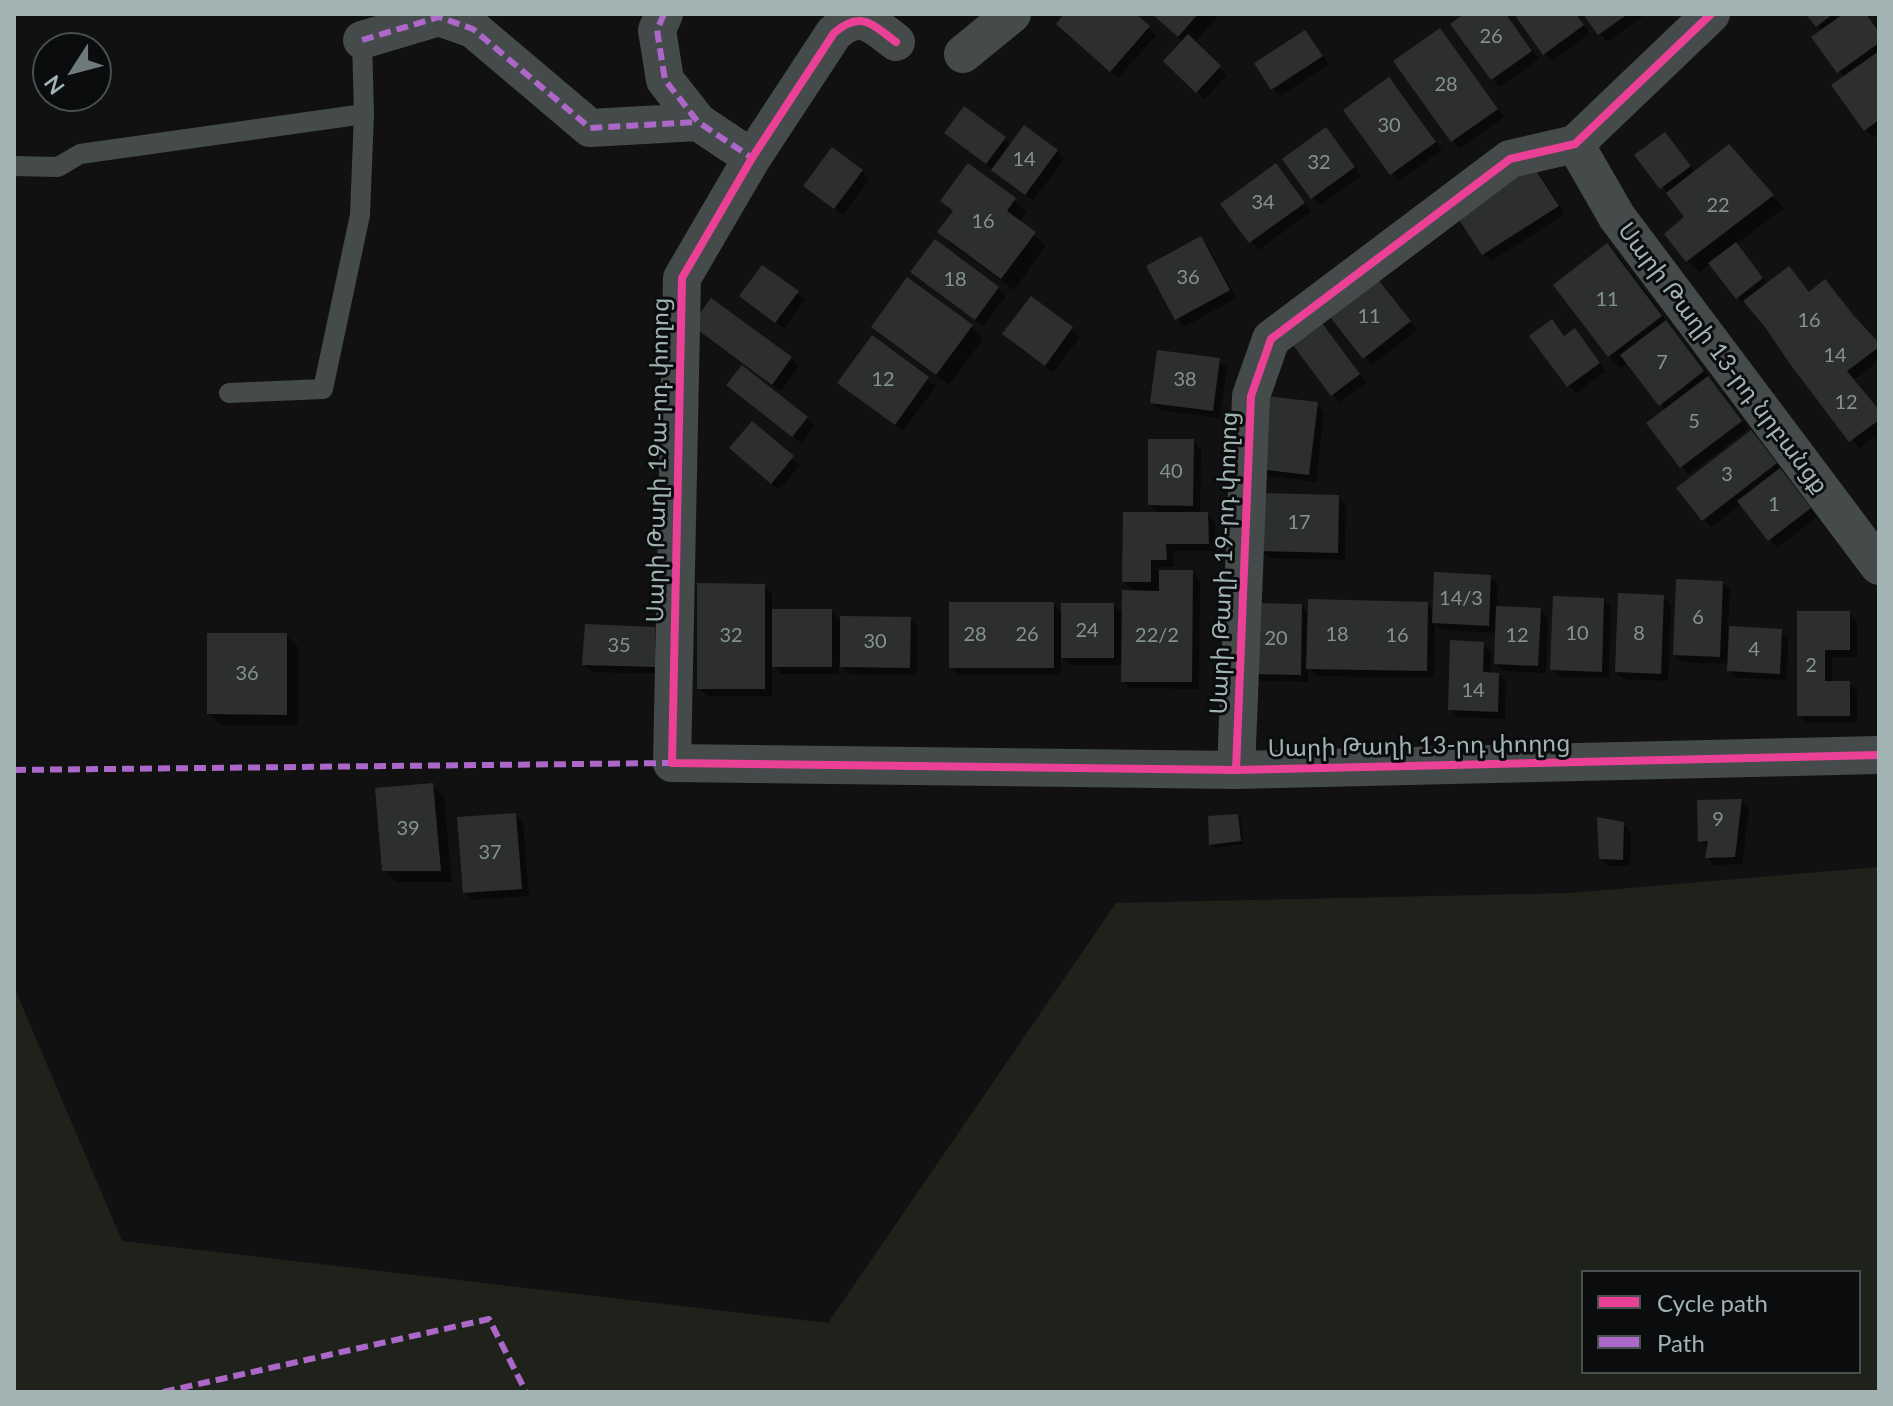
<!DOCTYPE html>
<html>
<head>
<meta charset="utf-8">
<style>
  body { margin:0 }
  #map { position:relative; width:1893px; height:1406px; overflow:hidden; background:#111; font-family:Lato,sans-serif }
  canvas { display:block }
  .frame { position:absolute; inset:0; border:16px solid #a1b3b3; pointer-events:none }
  .legend { position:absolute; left:1581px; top:1270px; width:280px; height:104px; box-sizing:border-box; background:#0b0c0d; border:2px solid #474f4f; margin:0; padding:10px 14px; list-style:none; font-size:24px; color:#a1b3b3 }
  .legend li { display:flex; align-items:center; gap:16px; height:40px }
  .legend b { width:40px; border:2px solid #474f4f }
  .north { position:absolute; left:32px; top:32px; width:80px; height:80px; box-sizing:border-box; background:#0b0c0d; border:2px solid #474f4f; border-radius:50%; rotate:234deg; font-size:22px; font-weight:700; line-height:32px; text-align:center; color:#a1b3b3 }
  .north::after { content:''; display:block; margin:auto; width:28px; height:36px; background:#6f7a7a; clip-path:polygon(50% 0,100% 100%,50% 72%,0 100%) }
</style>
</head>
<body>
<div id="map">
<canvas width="1893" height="1406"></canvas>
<div class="frame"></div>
<ul class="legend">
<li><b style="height:10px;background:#ea4096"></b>Cycle path</li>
<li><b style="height:10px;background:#ac68c9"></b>Path</li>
</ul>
<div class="north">N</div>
</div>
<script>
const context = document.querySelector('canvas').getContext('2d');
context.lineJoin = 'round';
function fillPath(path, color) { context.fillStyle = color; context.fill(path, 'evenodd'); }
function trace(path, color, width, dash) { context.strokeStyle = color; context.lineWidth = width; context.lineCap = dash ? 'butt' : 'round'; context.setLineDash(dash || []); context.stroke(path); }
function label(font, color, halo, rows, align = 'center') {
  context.font = font + ' Lato,"Noto Sans Armenian",sans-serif'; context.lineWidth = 6; context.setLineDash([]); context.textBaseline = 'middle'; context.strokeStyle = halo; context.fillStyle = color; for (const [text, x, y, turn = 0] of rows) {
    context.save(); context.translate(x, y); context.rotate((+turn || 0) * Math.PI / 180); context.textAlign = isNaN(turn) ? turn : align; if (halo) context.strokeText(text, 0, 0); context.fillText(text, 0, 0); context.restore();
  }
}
fillPath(new Path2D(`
  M1879,867V1392H14V987L122,1241L828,1323L1116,903L1571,893ZM1583,1272H1859V1372H1583Z`), '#1f221b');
fillPath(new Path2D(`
  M1067,14H1133L1156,35L1118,78L1066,31Z
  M1153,14H1220L1194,43L1227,75L1205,99L1166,61L1184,42Z
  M1467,14H1506L1539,59L1500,87L1493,79L1453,24Z
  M1516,14H1576L1590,33L1552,61L1544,53Z
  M1585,14H1646L1607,42Z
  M1809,14H1866L1879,32V133L1873,137L1866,130L1834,86L1845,78L1814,38L1823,31Z
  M1440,30L1447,38L1504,117L1460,148L1453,141L1396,62Z
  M1305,32L1312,40L1329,64L1280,96L1272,88Z
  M1389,79L1397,87L1442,150L1399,181L1391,173Z
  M946,133L1005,139L1011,145L1057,151L1064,159L1033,201Z
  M1333,137L1361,176L1320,205L1312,198Z
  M1672,142L1696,173L1740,159L1784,208L1736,244L1768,284L1789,268L1810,293L1861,326L1879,345V360L1854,380L1879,411V445L1873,437L1859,448L1792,363L1767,326L1747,303L1745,305L1737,297L1711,263L1699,272L1687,260V217L1637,155Z
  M1533,169L1541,176L1565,214L1491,261L1484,254Z
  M862,171L869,179L843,215L814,194Z
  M1284,174L1311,212L1258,250L1223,204Z
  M1014,200L1026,212L1019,222L1046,246L1014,290L951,244L940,232L954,212L943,201Z
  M1200,238L1208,246L1236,298L1184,327L1177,319L1148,267Z
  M1607,245L1619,257L1748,429L1689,474L1682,467L1666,410L1628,362L1621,368L1609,356Z
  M913,272L998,288L1006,296L983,326L921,280Z
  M1382,286L1417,330L1372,365L1330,313Z
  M797,293L805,300L784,329L741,296Z
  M1031,299L1080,337L1053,372L1012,342Z
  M694,325L791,358L799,366L781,391L701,333Z
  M873,327H971L983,339L949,385L885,338Z
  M1559,329L1565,337L1582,338L1606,371L1576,393L1568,386Z
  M1330,334L1366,382L1340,402L1332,394Z
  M872,338L936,386L903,431L847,390L839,383Z
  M1219,360L1227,367L1220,418L1160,410L1152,402Z
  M736,392L806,418L814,426L801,443Z
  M1317,404L1324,412L1316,482L1267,476L1260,468Z
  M752,424L800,465L779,490L739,456Z
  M1759,440L1817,517L1777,548L1742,504L1711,527L1703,519Z
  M1193,441L1201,449L1200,514H1208L1215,522L1216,551H1173L1174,567H1158V572H1192L1200,580L1199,689L1131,688L1123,681V665H1070L1061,656V675H958L951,667L1053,604L1063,614L1114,605L1123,615L1136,593L1124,581L1159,514L1150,504Z
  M1338,497L1346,505L1345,560L1269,558L1261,551Z
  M1490,577L1498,585L1497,608L1540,610L1548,618L1546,673L1503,671L1496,663L1497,633L1442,630L1435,623L1434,678L1316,676L1308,667V682L1259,681L1252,673L1301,606L1309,615L1427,604L1434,611Z
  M1722,583L1730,590L1728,628L1781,631L1788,638L1787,680L1736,678L1729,670V664L1683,662L1675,655Z
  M764,586L772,594V611H831L842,622L910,619L918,627L917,675L850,674L839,663V674H781L772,664V696H707L699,688Z
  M1663,597L1671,605L1668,681L1624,679L1617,672Z
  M1604,600L1611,607L1609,678L1560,677L1552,669Z
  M1799,613H1849L1857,621V657H1832V683H1849L1857,691V723H1806L1799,715Z
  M654,629L662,637L663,674L592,672L584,664Z
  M286,635L298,647V726L221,725L209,714Z
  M1483,644L1491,652L1490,674L1498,675L1506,682L1505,719L1458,717L1450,709Z
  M432,785L444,797L452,882H396L384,870Z
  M1741,801L1749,808L1742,864L1714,865L1707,857L1708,849L1700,841Z
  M515,815L523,822L529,896L473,900L465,892Z
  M1238,816L1241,819L1243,844L1214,848L1211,845Z
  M1623,824L1631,832L1630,866H1608L1601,858Z`), '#0007');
fillPath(new Path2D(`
  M1064,14H1136L1150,26L1110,72L1056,24Z
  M1152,14H1198L1178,37Z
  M1464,14H1506L1532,51L1491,80L1450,24Z
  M1514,14H1576L1584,25L1543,55Z
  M1583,14H1628L1598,35Z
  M1806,14H1833L1816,27Z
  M1843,14H1866L1879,32V43L1837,73L1811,37Z
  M1440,28L1498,109L1451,142L1393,61Z
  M1305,30L1323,56L1271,90L1254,63Z
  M1188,34L1221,66L1196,93L1163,61Z
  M1879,51V120L1864,131L1831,85Z
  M1389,77L1436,142L1390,175L1343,110Z
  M964,106L1006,137L986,164L944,133Z
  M1024,125L1058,150L1025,195L991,170Z
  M1326,127L1355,167L1311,199L1282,159Z
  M1665,132L1691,166L1660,189L1634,155Z
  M1729,144L1774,195L1686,262L1664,234L1684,217L1666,193Z
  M832,147L863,170L834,209L803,186Z
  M968,163L1016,198L1007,211L1036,232L1001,279L937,232L953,211L940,201Z
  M1276,163L1305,203L1249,243L1220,204Z
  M1533,166L1559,206L1482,255L1456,215Z
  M1201,236L1230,290L1175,320L1146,266Z
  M935,239L999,287L975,320L910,272Z
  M1736,242L1763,278L1736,299L1708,263Z
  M1607,243L1662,316L1608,357L1553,285Z
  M762,265L799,291L775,323L739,296Z
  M1789,266L1809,292L1825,279L1854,316L1879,343V347L1847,371L1879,410V420L1849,442L1790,364L1765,327L1743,301Z
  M1375,276L1411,321L1363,359L1327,313Z
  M907,277L973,325L936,375L871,327Z
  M1031,296L1073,327L1045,366L1002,334Z
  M711,298L792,357L772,385L691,325Z
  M1552,319L1564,336L1575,328L1600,363L1567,387L1529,336Z
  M1666,320L1704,371L1659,406L1620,355Z
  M1322,323L1360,374L1331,396L1293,345Z
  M872,335L929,377L895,425L837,383Z
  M1157,350L1220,358L1213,411L1150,403Z
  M742,365L808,417L792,437L726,385Z
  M1708,376L1742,421L1680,468L1646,423Z
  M1266,396L1318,402L1309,475L1258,469Z
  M752,421L794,456L771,484L729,448Z
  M1751,430L1777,463L1702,521L1676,488Z
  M1148,439H1194L1193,506L1148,505Z
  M1780,468L1811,508L1768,541L1737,501Z
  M1261,493L1339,495L1338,553L1259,551Z
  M1123,512H1208L1209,544H1166L1167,560H1151V582H1122Z
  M1159,570H1193L1192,682H1121L1122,590L1159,591Z
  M1434,572L1491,575L1489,626L1432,623Z
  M1676,579L1723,581L1720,657L1673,655Z
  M697,583L765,584V689H697Z
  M1618,593L1664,595L1661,674L1615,672Z
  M1553,596L1604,598L1602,672L1550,670Z
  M1308,599L1428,602L1427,671L1306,669Z
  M949,602H1054V668H949Z
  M1061,603H1114V658H1061Z
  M1251,603L1302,604L1301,675L1250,674Z
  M1496,606L1541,608L1538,666L1494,664Z
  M772,609H832V667H772Z
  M1797,611H1850V650H1825V681H1850V716H1797Z
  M840,616L911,617L910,668L840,667Z
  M585,624L655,627L656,667L582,665Z
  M1729,626L1782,629L1780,674L1727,671Z
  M207,633H287V715L207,714Z
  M1450,640L1484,642L1483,672L1499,673L1498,712L1448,710Z
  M433,783L441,871H382L375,788Z
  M1742,799L1735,857L1705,858L1708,841L1698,842L1697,800Z
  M516,813L522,889L463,893L457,817Z
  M1238,814L1241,841L1209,845L1208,816Z
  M1597,817L1624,822L1623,860L1599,859Z`), '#2d2f2f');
trace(new Path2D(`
  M14,166L58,167L80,154L364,114
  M229,393L323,389L360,215L364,114L362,40`), '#454a4a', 20);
trace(new Path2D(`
  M664,14L657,30L665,80L698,122L752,158
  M362,40L439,17L473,29L590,128L698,122
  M896,42C872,24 861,10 834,33L752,158L682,278L672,763L1236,770L1879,755
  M963,54L1012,14
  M1575,144L1617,217L1879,566
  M1236,770L1251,396L1271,339L1510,159L1575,144L1711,14`), '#454a4a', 38);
trace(new Path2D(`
  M664,14L657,30L665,80L698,122L752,158
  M362,40L439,17L473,29L590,128L698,122
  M14,770L672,763
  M163,1392L489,1319L526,1392`), '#ac68c9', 6, [12, 6]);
trace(new Path2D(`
  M896,42C872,24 861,10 834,33L752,158L682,278L672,763L1236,770L1879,755
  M1236,770L1251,396L1271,339L1510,159L1575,144L1711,14`), '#ea4096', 8);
label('20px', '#849292', null, [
  ["26",1491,37],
  ["28",1446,85],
  ["30",1389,126],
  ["14",1024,160],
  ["32",1319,163],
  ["34",1263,203],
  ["22",1718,206],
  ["16",983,222],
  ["36",1188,278],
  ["18",955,280],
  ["11",1607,300],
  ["11",1369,317],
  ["16",1809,321],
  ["14",1835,356],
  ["7",1662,363],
  ["12",883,380],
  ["38",1185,380],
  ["12",1846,403],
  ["5",1694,422],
  ["40",1171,472],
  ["3",1727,475],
  ["1",1774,505],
  ["17",1299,523],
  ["14/3",1461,599],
  ["6",1698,618],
  ["24",1087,631],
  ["10",1577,634],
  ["8",1639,634],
  ["28",975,635],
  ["26",1027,635],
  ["18",1337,635],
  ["32",731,636],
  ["22/2",1157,636],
  ["16",1397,636],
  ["12",1517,636],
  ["20",1276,639],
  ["30",875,642],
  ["35",619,646],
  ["4",1754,650],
  ["2",1811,666],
  ["36",247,674],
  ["14",1473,691],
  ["9",1718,820],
  ["39",408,829],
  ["37",490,853]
]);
label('24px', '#a1b3b3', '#0b0c0d', [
  ["Սարի Թաղի 13-րդ նրբանցք",1723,358,53],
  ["Սարի Թաղի 19ա-րդ փողոց",658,460,-89],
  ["Սարի Թաղի 19-րդ փողոց",1224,563,-88],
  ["Սարի Թաղի 13-րդ փողոց",1419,746,-1]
]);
</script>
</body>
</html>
